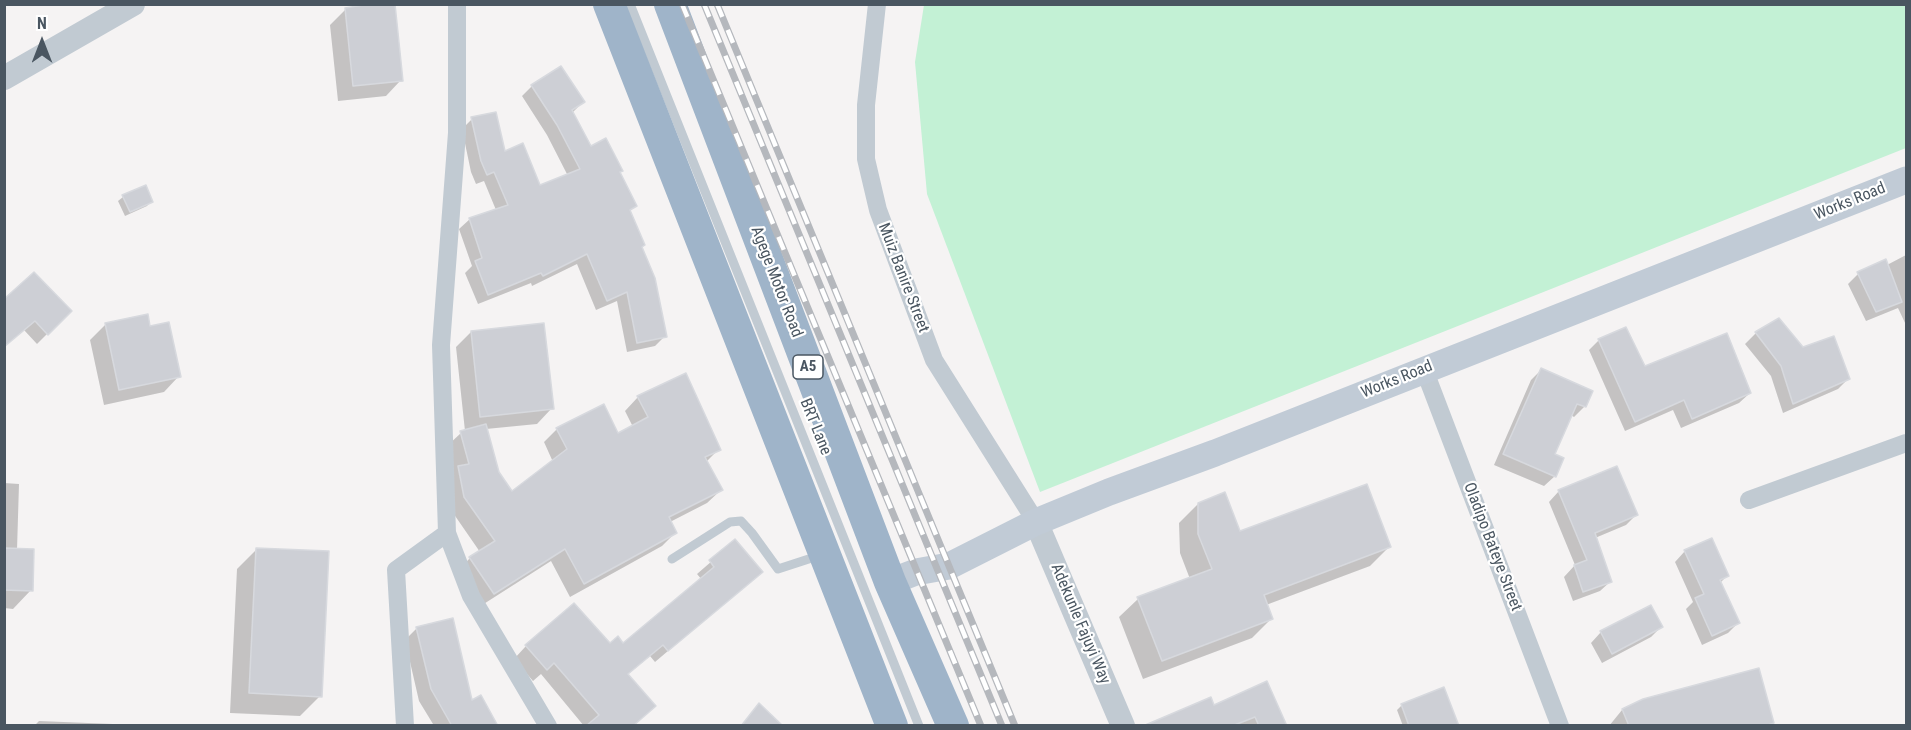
<!DOCTYPE html>
<html>
<head>
<meta charset="utf-8">
<style>
  body { margin:0 }
  #map { position:relative; width:1911px; height:730px; overflow:hidden; background:#f5f3f3; font-family:"Roboto Condensed",sans-serif }
  canvas { display:block }
  .frame { position:absolute; inset:0; border:6px solid #4a5661; pointer-events:none }
  .north { position:absolute; left:12px; top:12px; width:60px; height:60px; -webkit-text-stroke:4px #fff; paint-order:stroke; rotate:0deg; font-size:16px; font-weight:700; line-height:24px; text-align:center; color:#4a5661 }
  .north::after { content:''; display:block; margin:auto; width:21px; height:27px; background:#4a5661; clip-path:polygon(50% 0,100% 100%,50% 72%,0 100%) }
</style>
</head>
<body>
<div id="map">
<canvas width="1911" height="730"></canvas>
<div class="frame"></div>
<div class="north">N</div>
</div>
<script>
const context = document.querySelector('canvas').getContext('2d');
context.lineJoin = 'round';
function fillPath(path, color) { context.fillStyle = color; context.fill(path, 'evenodd'); }
function trace(path, color, width, dash) { context.strokeStyle = color; context.lineWidth = width; context.lineCap = dash ? 'butt' : 'round'; context.setLineDash(dash || []); context.stroke(path); }
function label(font, color, halo, rows, align = 'center') {
  context.font = font + ' "Roboto Condensed",sans-serif'; context.lineWidth = 4.5; context.setLineDash([]); context.textBaseline = 'middle'; context.strokeStyle = halo; context.fillStyle = color; for (const [text, x, y, turn = 0] of rows) {
    context.save(); context.translate(x, y); context.rotate((+turn || 0) * Math.PI / 180); context.textAlign = isNaN(turn) ? turn : align; if (halo) context.strokeText(text, 0, 0); context.fillText(text, 0, 0); context.restore();
  }
}
fillPath(new Path2D(`
  M924,5H1906V148L1040,492L927,194L915,62Z`), '#c3f1d5');
fillPath(new Path2D(`
  M345,10L401,80L386,96L338,101L330,25Z
  M532,86L583,102L573,112L590,148L618,173L635,206L629,212L665,336L655,346L627,352L617,301L596,310L577,264L532,286L531,283L478,304L465,273L472,266L459,229L470,219L496,210L484,181L476,184L471,172L462,129L472,119L504,153L539,187L568,176L547,135L522,96Z
  M145,187L151,201L147,206L125,216L118,201L123,197Z
  M1906,255V325L1898,308L1866,321L1848,284L1858,274L1887,265Z
  M4,301L70,311L37,344L24,330Z
  M1779,319L1802,349L1848,379L1838,389L1783,413L1771,376L1745,344L1755,334Z
  M105,325L149,328L179,376L164,392L104,405L90,340Z
  M471,332L552,408L537,424L486,429L497,473L511,494L553,462L544,442L557,429L617,435L633,427L625,411L638,397L719,449L706,462L721,490L707,503L670,522L676,532L662,546L570,597L551,561L479,607L457,572L470,558L480,552L451,510L445,481L454,472L447,446L461,433L465,431L456,347Z
  M1599,340L1644,368L1750,393L1739,403L1681,428L1673,410L1625,431L1589,350Z
  M1541,370L1585,406L1574,417L1571,415L1553,455L1555,476L1544,486L1494,465L1531,380Z
  M4,483L19,484L17,550L31,590L13,609L4,608Z
  M1559,491L1636,515L1626,525L1595,538L1611,581L1600,591L1573,601L1564,577L1575,565L1549,502Z
  M1198,504L1239,533L1389,547L1370,566L1266,605L1271,619L1252,638L1143,679L1119,617L1138,599L1190,579L1180,553L1179,523Z
  M735,541L761,572L655,662L650,656L627,675L633,726H584L541,674L533,681L514,659L526,646L623,645L702,580L697,574Z
  M257,549L320,696L300,716L230,713L237,569Z
  M1685,551L1728,575L1720,583L1738,623L1728,633L1702,645L1686,609L1693,602L1675,562Z
  M1661,627L1651,637L1602,663L1591,643L1601,632Z
  M417,628L471,702L496,726H430L433,724L419,701L405,640Z
  M1266,683L1286,726H1156L1214,707Z
  M1402,705L1457,726H1403L1397,710Z
  M1622,710L1772,722L1769,726H1609Z
  M39,721L113,724V726H34Z`), '#0003');
const building = new Path2D(`
  M369,4H395L403,81L353,86L345,8Z
  M561,66L585,102L572,110L591,146L606,138L623,171L620,172L637,206L630,210L645,245L642,247L655,278L667,337L637,343L627,292L607,301L587,254L543,276L541,273L488,295L475,261L482,258L469,218L508,205L494,172L487,175L481,161L471,117L496,112L505,151L523,143L540,185L580,169L557,125L531,85Z
  M146,185L153,202L130,212L122,195Z
  M1886,259L1902,302L1876,312L1857,272Z
  M34,272L72,311L48,335L35,321L4,347V299Z
  M148,314L150,326L169,322L181,377L119,390L105,323Z
  M1779,318L1803,347L1834,336L1850,379L1793,404L1781,366L1755,332Z
  M544,323L554,409L480,417L471,331Z
  M1626,327L1645,366L1727,333L1751,393L1692,419L1684,400L1635,422L1598,339Z
  M1541,368L1593,391L1586,407L1577,404L1555,454L1564,458L1556,477L1503,454Z
  M686,373L721,450L705,457L723,490L669,517L677,533L584,584L565,549L494,594L469,557L495,541L464,497L458,466L469,464L460,431L486,424L499,472L512,491L567,449L556,428L604,404L618,433L648,417L637,396Z
  M1617,466L1638,515L1595,533L1612,582L1583,592L1574,565L1587,560L1558,490Z
  M1367,484L1391,547L1264,595L1273,619L1162,661L1137,597L1212,569L1198,534V503L1225,492L1240,531Z
  M1712,538L1729,576L1720,580L1740,623L1712,636L1695,598L1704,594L1684,550Z
  M735,539L763,572L668,651L663,645L628,674L656,706L633,726H586L599,715L554,663L547,670L525,645L574,603L610,643L618,636L623,643L714,567L709,560Z
  M4,548L34,549L33,591L4,590Z
  M256,548L329,551L322,697L249,693Z
  M1651,605L1663,627L1612,654L1600,631Z
  M453,618L472,700L481,695L498,726H452L431,689L416,627Z
  M1759,668L1774,723L1765,726H1629L1622,709L1643,699Z
  M1267,681L1287,726H1259L1255,717L1232,726H1143L1211,697L1214,705Z
  M1444,687L1459,726H1409L1401,704Z
  M759,703L783,726H741Z`);
fillPath(building, '#cdcfd5');
trace(building, '#d7d9de', 1.5);
trace(new Path2D(`
  M630,4L919,726
  M672,559L730,522L741,521L752,533L778,569L821,555`), '#c1cad2', 9);
trace(new Path2D(`
  M457,4V133L441,345L447,533L471,596L548,726
  M877,4L866,105V159L878,210L934,360L1036,522
  M1424,369L1560,726
  M1749,500L1906,443
  M405,726L396,570L447,533`), '#c1cad2', 18);
trace(new Path2D(`
  M4,78L133,4
  M1036,522L1123,726`), '#c1cad2', 24);
trace(new Path2D(`
  M890,582L916,572L949,566L1036,522L1109,492L1215,453L1906,180`), '#c1cbd6', 27);
trace(new Path2D(`
  M609,4L892,726
  M670,4L890,582L953,726`), '#9fb4c9', 32);
const rail = new Path2D(`
  M682,4L981,726
  M704,4L1002,726
  M717,4L1015,726`);
trace(rail, '#b5b8bd', 7);
trace(rail, '#fff', 4.5, [14]);
for (const [x, y, w] of [
  [808,367,30]
]) { const box = new Path2D(); box.roundRect(x - w / 2, y - 12, w, 24, 4.5); context.fillStyle = '#fff'; context.fill(box); trace(box, '#4a5661', 1.5); }
label('bold 15px', '#4a5661', null, [
  ["A5",808,367]
]);
label('16px', '#4a5661', '#fff', [
  ["Works Road",1850,202,-22],
  ["Muiz Banire Street",903,278,69],
  ["Agege Motor Road",776,282,69],
  ["Works Road",1397,380,-22],
  ["BRT Lane",815,427,68],
  ["Oladipo Bateye Street",1492,547,69],
  ["Adekunle Fajuyi Way",1080,624,67]
]);
</script>
</body>
</html>
